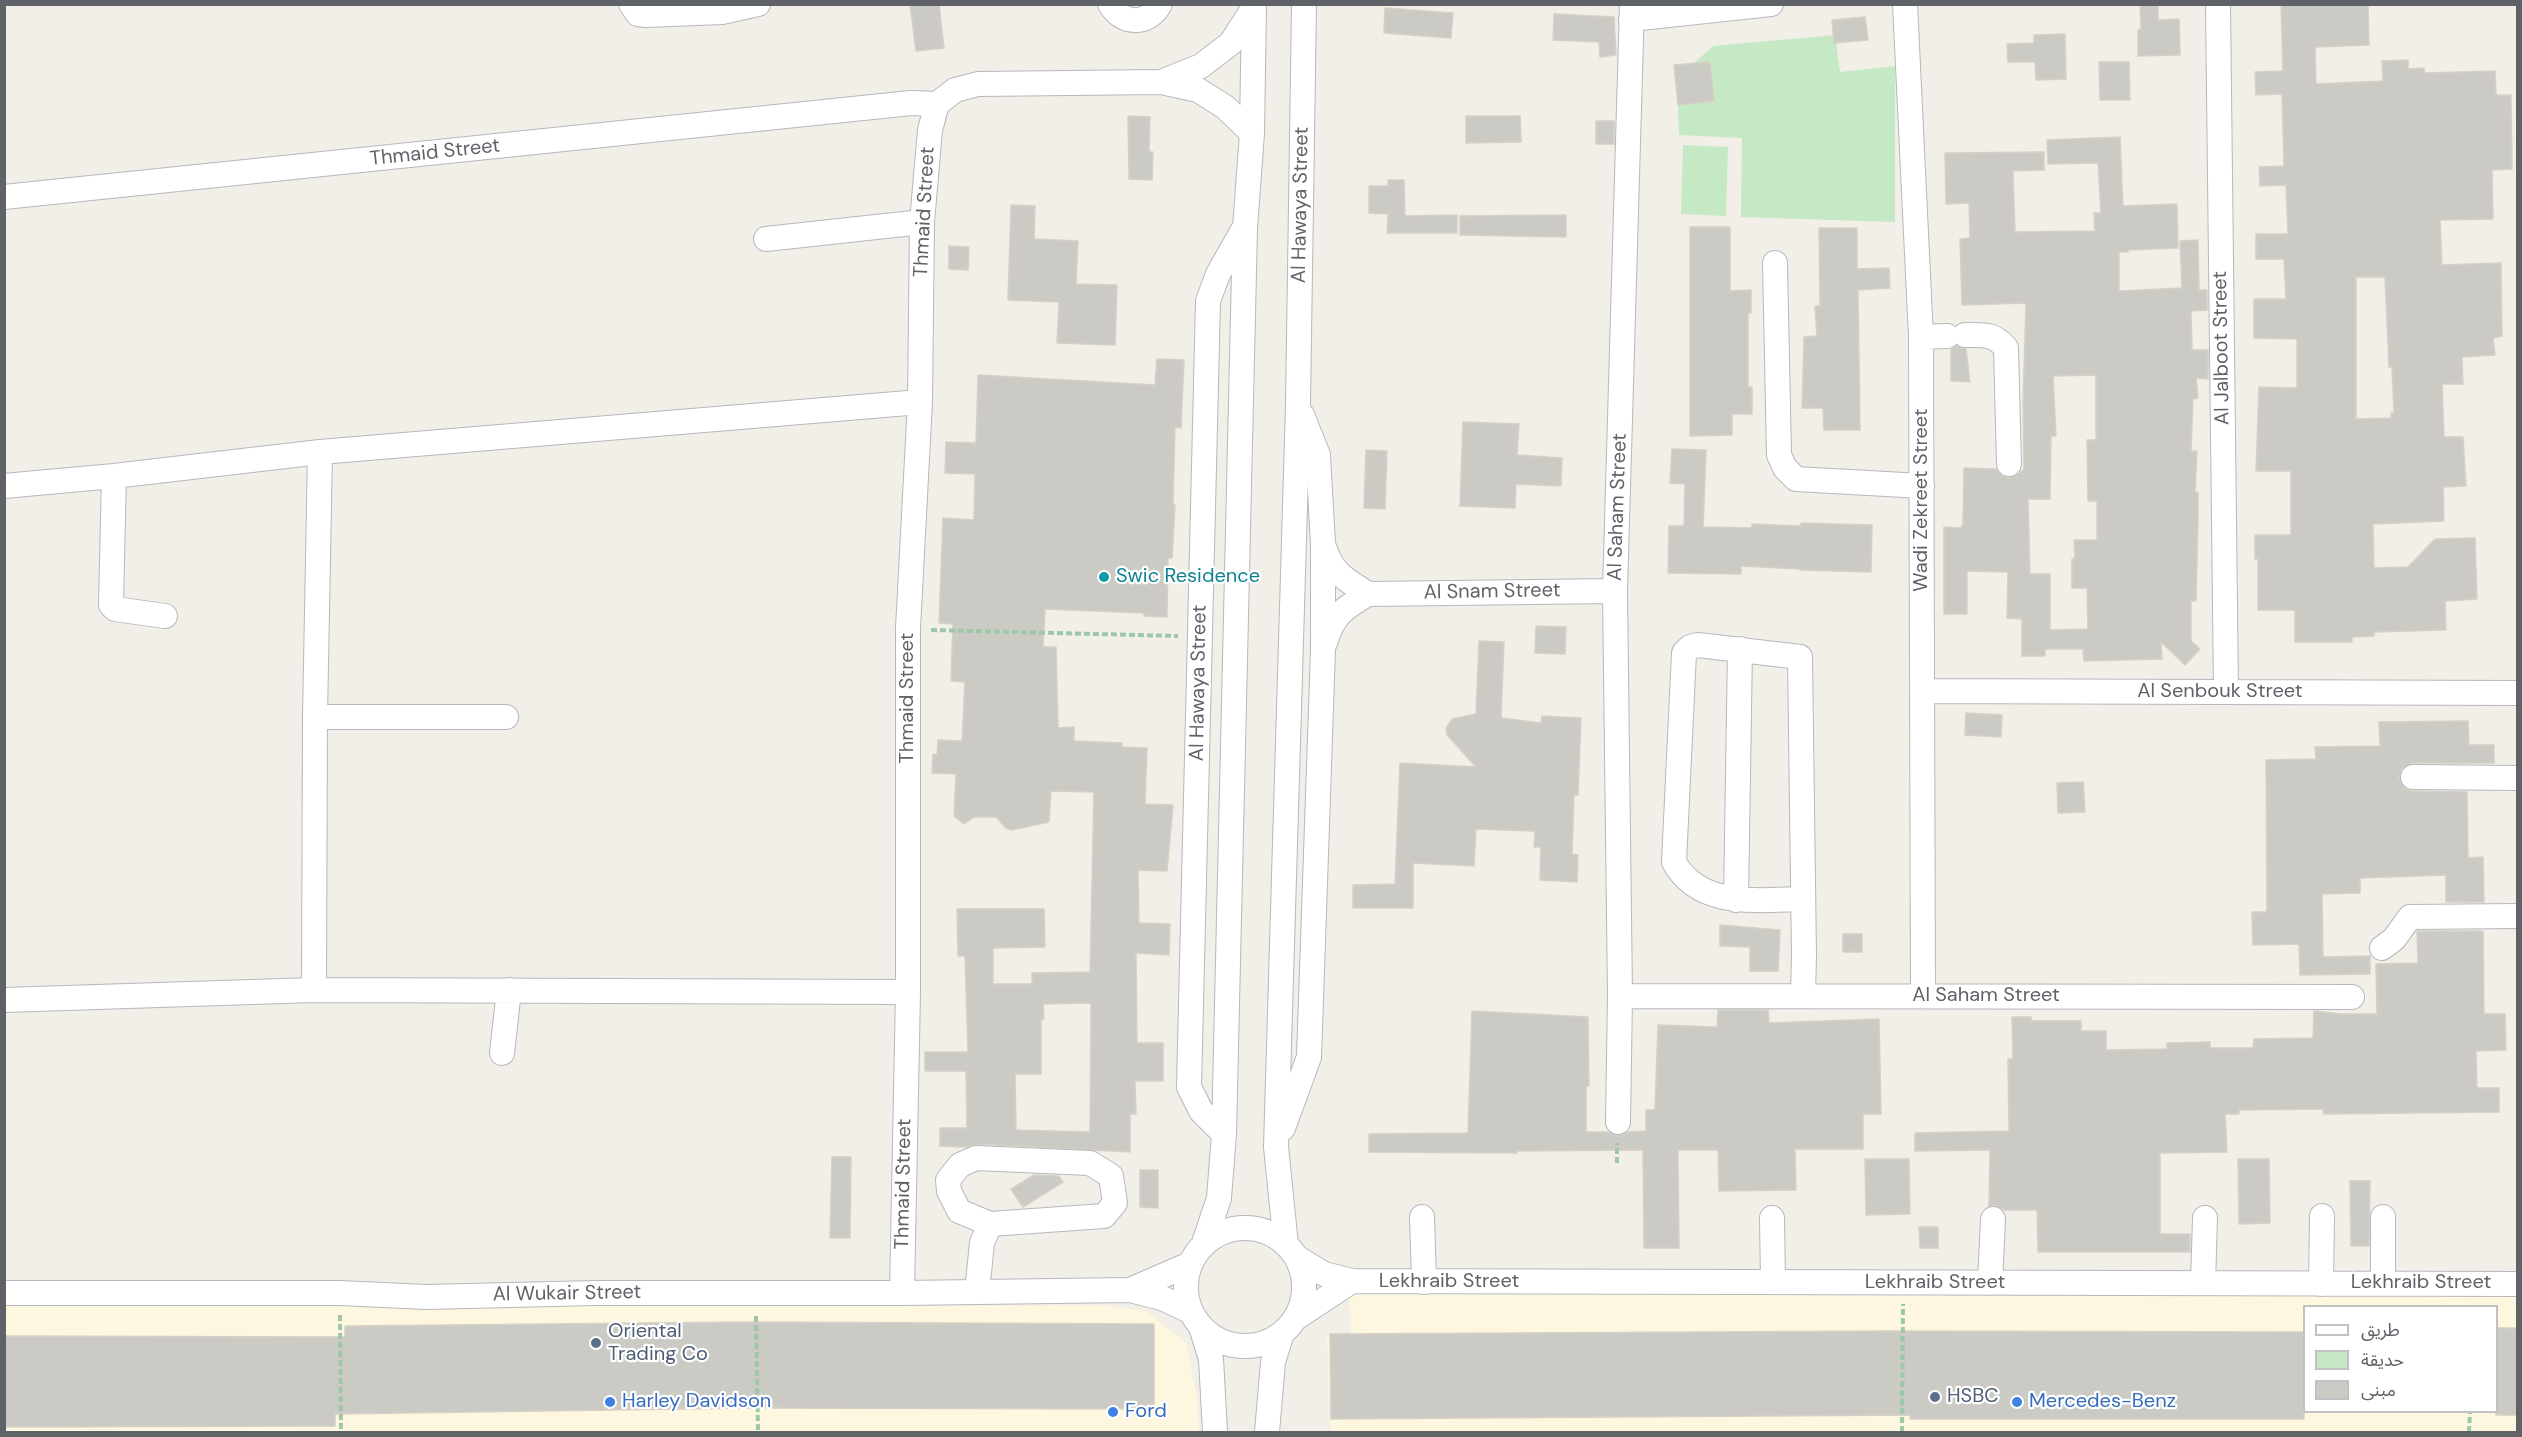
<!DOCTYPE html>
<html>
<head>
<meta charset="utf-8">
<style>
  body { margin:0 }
  #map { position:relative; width:2522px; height:1437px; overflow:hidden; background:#f1efe8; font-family:"DM Sans","Noto Sans Arabic",sans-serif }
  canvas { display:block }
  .frame { position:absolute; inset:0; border:6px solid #5f6368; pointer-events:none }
  .legend { position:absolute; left:2303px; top:1305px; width:195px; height:108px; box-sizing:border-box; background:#fff; border:2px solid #bfc1c3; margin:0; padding:8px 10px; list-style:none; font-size:18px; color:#5f6368 }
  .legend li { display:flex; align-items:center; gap:12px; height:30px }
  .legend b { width:30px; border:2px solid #bfc1c3 }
</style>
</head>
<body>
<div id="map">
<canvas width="2522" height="1437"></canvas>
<div class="frame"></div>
<ul class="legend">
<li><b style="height:8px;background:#fff"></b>طريق</li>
<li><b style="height:16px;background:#c5e8c5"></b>حديقة</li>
<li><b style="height:16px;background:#cccac5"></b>مبنى</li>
</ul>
</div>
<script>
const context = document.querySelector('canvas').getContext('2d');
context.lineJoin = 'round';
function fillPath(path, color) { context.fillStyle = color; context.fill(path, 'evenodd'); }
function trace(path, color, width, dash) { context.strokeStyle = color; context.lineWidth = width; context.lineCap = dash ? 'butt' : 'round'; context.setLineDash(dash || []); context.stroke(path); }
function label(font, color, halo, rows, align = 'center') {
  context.font = font + ' "DM Sans",sans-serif'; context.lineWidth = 4.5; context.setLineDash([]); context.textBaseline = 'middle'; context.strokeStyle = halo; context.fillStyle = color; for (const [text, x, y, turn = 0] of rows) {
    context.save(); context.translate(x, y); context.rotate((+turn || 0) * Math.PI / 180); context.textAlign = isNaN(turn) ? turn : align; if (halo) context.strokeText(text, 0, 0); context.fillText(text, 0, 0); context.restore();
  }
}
fillPath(new Path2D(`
  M1880,1292L2517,1293V1432H1331L1327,1335H1351L1349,1294ZM2304,1306H2496V1412H2304Z
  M5,1303L1106,1306L1146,1311L1186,1343L1197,1398L1199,1432H5Z`), '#fef7e0');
fillPath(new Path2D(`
  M1835,35L1840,72L1895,66V222L1741,217L1742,138L1679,135L1677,79L1713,46Z
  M1683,145L1728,147L1726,216L1681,214Z`), '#c5e8c5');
const building = new Path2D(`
  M910,4H939L944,48L916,51Z
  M2140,4H2158V20L2179,19L2180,55L2138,56V30L2141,29Z
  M2281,4H2368L2369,45L2315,47L2316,84L2383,81L2382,61L2408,60V69L2424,68V73L2495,71L2496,95H2511L2512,169L2492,170L2493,219L2440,220L2442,265L2501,263L2502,336L2493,338L2495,355L2462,357L2463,384H2442L2444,437H2463L2466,486L2443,487L2444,521L2373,524L2374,568L2408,567L2435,539L2475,538L2477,599L2445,601L2446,630L2374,632V636L2352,637V642H2295V610H2258V559H2255V535H2291V471H2256L2259,387L2297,388V339L2254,338V299H2286L2284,259H2256V234H2288L2286,185L2260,186L2259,167L2284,166L2282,94L2256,95L2255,72L2283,71ZM2356,277H2385L2389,367H2392L2394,413H2391V418L2356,419Z
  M1385,8L1453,13L1451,38L1384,33Z
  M1554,14L1614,17L1616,55L1600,57L1599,42L1553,40Z
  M1865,17L1868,40L1834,43L1832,20Z
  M2065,34L2066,79L2036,80L2035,62H2008L2007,44L2034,43V35Z
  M1710,62L1714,101L1678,105L1674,65Z
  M2099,62H2129L2130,100H2100Z
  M1128,116L1150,117L1149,152H1153L1152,180L1129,179Z
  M1466,116H1520L1521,142L1466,143Z
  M1596,121H1614V144H1596Z
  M2120,137L2123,206L2177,204L2178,248L2128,250V252H2119V291L2182,288L2180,241L2198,240L2199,290H2207V310L2191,311L2192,350H2208V379L2196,378L2198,398L2193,399L2191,451H2197L2195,492H2198V520L2196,601H2191V641L2200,649L2185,665L2161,642L2162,659L2084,661L2083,649H2045V656H2022V619L2007,618L2008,572L1967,571V614H1944V527L1961,528L1963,524L1964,468L1996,469L2002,476L2009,478L2016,476L2024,469L2023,403L2026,303L1962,305L1960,239L1970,238L1969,203L1946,204L1945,153L2044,152V170L2013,171L2015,232L2095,231L2094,213H2101L2098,163L2048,164L2047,140ZM2096,375V440H2087L2088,501H2097V540H2074L2075,558L2072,559V588H2087L2088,629L2050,630V574H2030L2028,499H2050L2051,436H2056L2053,376Z
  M1388,180H1404L1405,216L1457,215V233H1387L1388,214L1369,213V186H1388Z
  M1011,205L1035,206L1034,239L1078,241L1076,284L1117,285L1115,345L1057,343L1059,302L1008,300Z
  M1566,215V237L1460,235V216Z
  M1690,227H1730V291L1751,290V313H1748V387H1752V414H1732V435L1690,436Z
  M1819,228H1857V269L1889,268L1890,288L1858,290L1860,430H1824L1823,408H1802L1804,337L1817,336L1815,306H1820Z
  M949,246L969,247L968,270L949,269Z
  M1957,346L1966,349L1970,382L1951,381V349Z
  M1157,359L1184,360L1181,428L1175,427L1173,505H1175L1172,558H1168L1167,617L1144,616V613L1045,609L1043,647H1056L1058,728L1074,727V741L1122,743V747L1147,748L1145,804L1173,805L1167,871L1138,870L1139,923L1170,924L1169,955L1136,953L1137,1043H1163V1081H1135L1136,1114H1130V1152L977,1144L966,1147L940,1146V1128H967L966,1071H925V1052H968L965,956H958L957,909H1044L1045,947L993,948V984H1032V973L1090,972L1094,792L1051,791L1049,822L1011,830L1006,828L996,817H974L964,824L954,816L956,774L932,773L933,754L937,755L938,740L962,741L965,682L951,681L953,624L939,623L943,518L974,520L975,474L945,473L946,442L976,443L978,375L1155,385ZM1091,1003L1090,1132L1016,1130L1015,1074H1041V1019H1044L1043,1004Z
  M1463,422L1519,424L1517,455L1562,458L1561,486L1516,484L1515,508L1460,506Z
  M1672,449L1706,450L1703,527L1752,528V524L1801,526V523L1872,525L1871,572L1800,570V569L1741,566V574L1668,573L1669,526H1684L1685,484L1670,483Z
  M1366,450L1387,451L1385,509L1364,508Z
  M1536,626L1566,627L1565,654L1535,653Z
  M1479,641L1504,642L1501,718L1541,723L1542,716L1581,718L1578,795H1574L1572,854L1578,855L1577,882L1540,880L1541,847H1534L1535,831L1476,829L1474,866L1413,863V908H1353V885L1395,884L1400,763L1476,767L1447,735L1446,729L1452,719L1476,714Z
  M1966,713L2002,715L2001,737L1965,735Z
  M2468,721L2469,745H2494V763H2413L2401,769L2399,777L2405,789L2412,791L2467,792L2468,858L2483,857L2484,902H2446V875L2360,878V893L2322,894L2323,957L2370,956V974L2300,975L2299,944L2253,945L2252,912H2267L2266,760L2316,759L2315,747L2380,746L2379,722Z
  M2083,782L2085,812L2058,813L2057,783Z
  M1720,925L1780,930L1778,971H1750V947L1720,946Z
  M2417,931H2483L2484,1014H2505L2506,1050L2476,1051L2477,1088H2499V1112L2324,1114L2323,1109L2239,1110V1114H2225L2227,1152L2160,1153V1234H2190V1252H2038L2037,1210H2004L1994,1205L1989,1206L1990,1150L1915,1151V1133L2009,1131L2008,1059H2013L2012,1017H2031V1021H2081V1031H2106V1050L2167,1049V1043L2210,1042V1048H2253L2254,1039L2313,1038L2314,1011L2341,1014H2377L2376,964L2418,963Z
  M1843,934H1862V952H1843Z
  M1718,1010H1768L1769,1023L1879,1019L1881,1114H1863V1149H1795L1796,1190L1719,1191L1718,1150H1678L1679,1248H1644L1643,1150L1517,1151V1153L1369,1152V1134L1468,1133L1472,1011L1588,1017L1589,1086H1586V1132H1608L1618,1136L1628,1132L1646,1131V1110H1655L1658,1025L1717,1027Z
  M832,1157H851L850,1238H830Z
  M1865,1159H1909L1910,1214L1866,1215Z
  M2238,1159H2269L2270,1223L2239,1224Z
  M1140,1170H1158V1208L1140,1207Z
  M1034,1175L1059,1176L1063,1182L1023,1207L1011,1189Z
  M2350,1181H2370L2369,1246H2351Z
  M1919,1227H1938V1248H1920Z
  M748,1322L1154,1324V1409L750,1408L335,1414V1426L4,1427V1336L345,1337V1326Z
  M2496,1328H2517V1415H2496Z
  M1886,1331L2304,1332V1419H1910V1415L1331,1419L1330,1334Z`);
fillPath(building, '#cccac5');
trace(building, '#d6d1c6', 1.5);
const minor = new Path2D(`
  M631,4L638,14L646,15L722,12L758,4
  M1110,4C1122,25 1148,26 1160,4
  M1905,4L1921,337L1923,996
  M2218,4L2226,692
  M1631,19L1771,4
  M1161,82L1201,66L1231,43L1254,7
  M4,197L911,103L937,104L955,90L978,84L1161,82L1198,90L1225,107L1252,133
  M766,239L922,222
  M1775,263L1779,455L1785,468L1796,479L1922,486
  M1965,335C1983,335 1994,333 2006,348L2009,464
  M1921,337L1947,336
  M114,476L111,605L115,609L165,616
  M4,486L114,476L320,452L920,402
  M1324,547C1333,574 1345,579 1368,594
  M1325,643C1333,615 1344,608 1368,594L1615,591
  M1922,691L2518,693
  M315,717H506
  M2413,777L2518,778
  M1802,899C1757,900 1699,908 1674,862L1684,653L1690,647L1698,645L1800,657L1804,956L1803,996
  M1736,900L1740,649
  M2382,948L2394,939L2410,917L2518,916
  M314,990L315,717L320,452
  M1620,996L2352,997
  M4,1000L314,990L908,992
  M502,1053L509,990
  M1618,1122L1620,996L1615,591L1632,4
  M1283,1128L1309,1057L1323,650V544L1318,455L1302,415
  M1224,1134L1201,1111L1189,1087L1208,301L1218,274L1243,230
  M976,1158L1090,1163L1111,1176L1115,1203L1104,1216L990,1224L959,1211L949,1191L948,1180L960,1165Z
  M1422,1217L1424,1282
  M2383,1217V1283
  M1772,1218L1773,1282
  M1186 1287a59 59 0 1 1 118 0a59 59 0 1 1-118 0Z
  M1204,1243L1219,1198L1224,1134L1245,228L1252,133L1254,4
  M1286,1245L1276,1147L1298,405L1304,4
  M1296,1257L1324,1274L1352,1281L2518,1284
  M1990,1283L1993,1219
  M2203,1283L2205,1218
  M2321,1284L2322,1216
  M1130,1290L1190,1264
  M977,1292L982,1243L990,1224
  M4,1293H340L426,1297L595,1293H902L1130,1290L1162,1298L1190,1311
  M902,1293L908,992V628L920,402L922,222L930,130L937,104
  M1296,1318L1352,1281
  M1201,1327L1211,1359L1215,1432
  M1267,1432L1273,1362L1282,1333`);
trace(minor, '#b5b8bc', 26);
trace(new Path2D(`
  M931,630L1178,636
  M1617,1163V1143
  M340,1315L341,1432
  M756,1316L758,1432
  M1902,1432L1903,1304
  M2469,1432L2470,1412`), '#9cc7a9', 4, [6, 3]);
trace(minor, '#fff', 24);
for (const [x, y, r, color] of [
  [1104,577,6,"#0f9aa8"],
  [596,1343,6,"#5c6f8a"],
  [1935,1397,6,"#5c6f8a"],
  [610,1402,6,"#3f7fe0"],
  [2017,1402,6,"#3f7fe0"],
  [1113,1412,6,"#3f7fe0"]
]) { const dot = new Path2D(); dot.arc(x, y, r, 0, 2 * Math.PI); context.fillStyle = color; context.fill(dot); trace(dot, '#fff', 2); }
label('20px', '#5f6368', '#fff', [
  ["Thmaid Street",435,153,-6],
  ["Al Hawaya Street",1301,205,-89],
  ["Thmaid Street",925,212,-87],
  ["Al Jalboot Street",2222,348,-91],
  ["Wadi Zekreet Street",1922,500,-90],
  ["Al Saham Street",1618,507,-88],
  ["Al Snam Street",1492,592,-1],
  ["Al Hawaya Street",1199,683,-89],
  ["Al Senbouk Street",2220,692],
  ["Thmaid Street",908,698,-90],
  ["Al Saham Street",1986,996],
  ["Thmaid Street",904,1184,-89],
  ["Lekhraib Street",1449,1282],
  ["Lekhraib Street",1935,1283],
  ["Lekhraib Street",2421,1283],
  ["Al Wukair Street",567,1294,-1]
]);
label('20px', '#0d838f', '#fff', [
  ["Swic Residence",1116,577]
], 'left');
label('20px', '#4e5e75', '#fff', [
  ["Oriental",608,1332],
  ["Trading Co",608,1355],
  ["HSBC",1947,1397]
], 'left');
label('20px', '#366cbe', '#fff', [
  ["Harley Davidson",622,1402],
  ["Mercedes-Benz",2029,1402],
  ["Ford",1125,1412]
], 'left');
</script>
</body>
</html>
